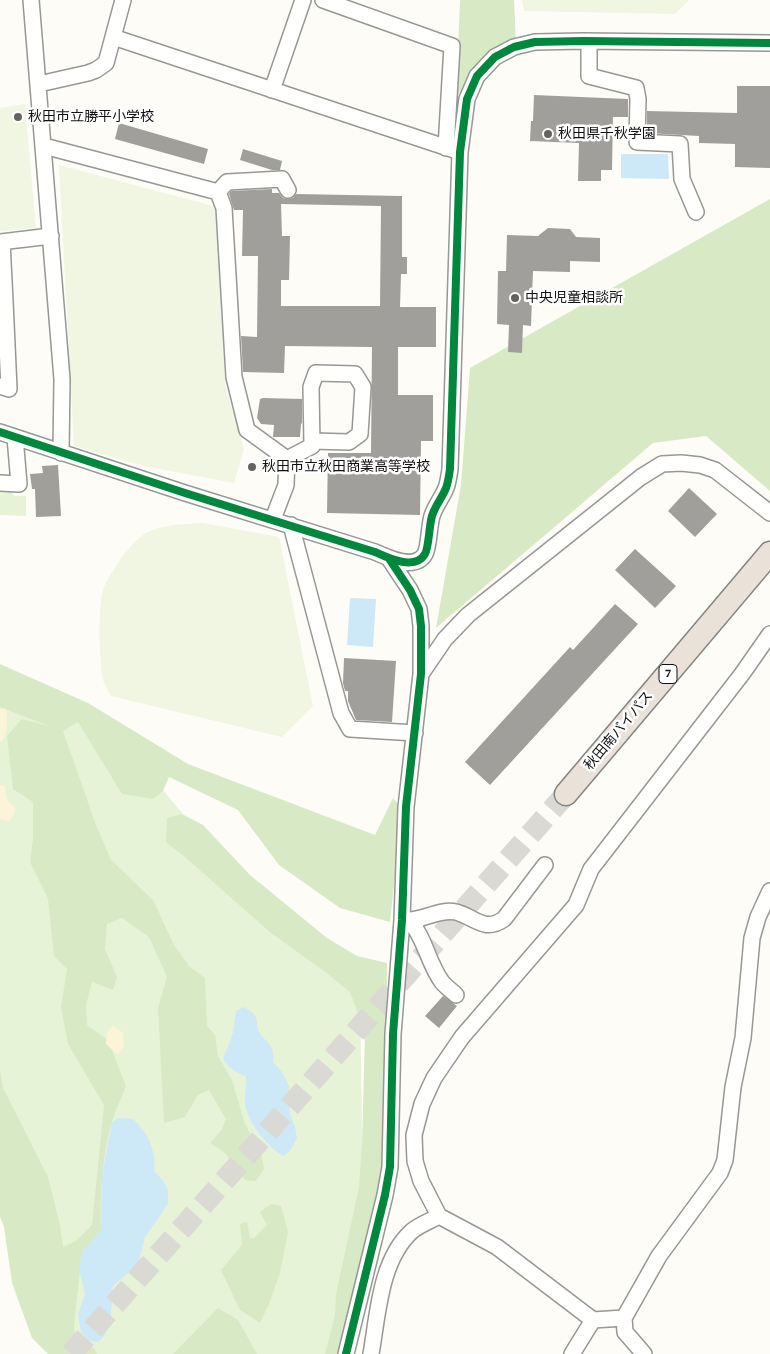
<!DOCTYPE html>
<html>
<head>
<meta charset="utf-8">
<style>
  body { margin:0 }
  canvas { display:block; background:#fdfcf7 }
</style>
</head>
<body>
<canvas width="770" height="1354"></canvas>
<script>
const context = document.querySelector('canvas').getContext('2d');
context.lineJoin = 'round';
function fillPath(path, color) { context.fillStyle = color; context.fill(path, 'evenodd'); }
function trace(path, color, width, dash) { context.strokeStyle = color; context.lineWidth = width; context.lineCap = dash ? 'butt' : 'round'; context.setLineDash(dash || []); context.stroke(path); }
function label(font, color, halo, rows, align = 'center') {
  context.font = font + ' "Source Serif 4","Noto Sans JP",serif'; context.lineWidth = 5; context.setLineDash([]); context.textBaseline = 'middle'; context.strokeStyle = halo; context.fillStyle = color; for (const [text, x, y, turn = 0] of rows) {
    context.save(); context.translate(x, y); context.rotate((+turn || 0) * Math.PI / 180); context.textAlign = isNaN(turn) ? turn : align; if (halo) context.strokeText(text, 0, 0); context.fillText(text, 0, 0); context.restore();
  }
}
fillPath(new Path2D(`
  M0,490H11L14,496H26V516L0,515Z
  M0,681L104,719L245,889L360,976L362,1144L367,1183L328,1354H48L52,1277L0,1136Z`), '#e7f3d7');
fillPath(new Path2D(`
  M460,0H514L516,43L485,59L456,98Z
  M770,199V491L706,436L653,443L436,628L461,485L470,368Z
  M0,664L88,703L188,764L375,835L393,798L402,809L390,922L340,908L279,865L238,810L169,777L163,791L153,799L122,794L78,722L63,731L96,825L111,860L153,900L174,945L189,966L205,978L207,1026L215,1035L218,1056L232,1080L245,1124L262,1157L264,1169L256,1181L245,1180L225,1153L210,1143L222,1129L226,1119L209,1090L198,1095L185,1117L164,1123L158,1008L167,977L149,937L122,918L107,924L105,949L117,977L113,990L92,982L86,1005L87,1025L108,1040L126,1086C122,1096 117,1107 113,1118C102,1155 100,1193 101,1231L82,1252L74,1326L75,1337L94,1348L97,1354H48L32,1338L12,1283L4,1227L0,1217V1070L3,1088L48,1177L60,1225L63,1247L76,1241L92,1225L104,1105L68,1044L61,1007L67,969L54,956L48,899L30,862L33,839V802L13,789L7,736L22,719L49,726L0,707Z
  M182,814L203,825L250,875L327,938L357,956L387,963V1047L382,1164L365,1253L340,1354H325L335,1314L336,1294L359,1187L362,1144L365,1032L350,992L324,971L271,933L185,857L166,842L167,818Z
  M271,1204L281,1206L288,1232L280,1273L269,1304L260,1323L240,1310L221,1270L242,1245L240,1224L247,1222L250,1238H254L267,1225L260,1212Z
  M218,1308L238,1320L257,1354H173Z`), '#d8eac5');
fillPath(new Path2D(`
  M0,709H6C9,720 7,733 2,742L0,741Z
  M0,785H4C8,797 3,799 15,807V812L9,821L0,819Z
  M113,1025L123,1033L124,1045L118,1055L106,1044L107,1033Z`), '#fcf4d9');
fillPath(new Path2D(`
  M522,0H689L675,14L524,11Z
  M25,104L36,228L0,231V108Z
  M59,165L217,207L225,385L244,449L234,483L144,466L74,446Z
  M203,523L279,537L313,706L282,737L111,696C108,690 104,685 103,679C99,662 98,606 103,590C110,572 132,539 150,531C166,524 186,524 203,523Z`), '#f0f6e1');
fillPath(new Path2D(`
  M621,154H668L669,179L621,178Z
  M350,598L376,599L373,647L347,645Z
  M243,1007C250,1010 255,1013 257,1021C257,1023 257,1028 258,1030C264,1043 276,1043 273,1062L282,1072L289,1086L290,1115L295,1127L297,1138L290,1151L283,1156C267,1146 247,1122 245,1103C244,1095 247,1086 246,1076C235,1073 229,1068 223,1059L233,1033L236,1011Z
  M119,1118L133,1119C147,1132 157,1151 154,1171L164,1182L168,1190V1204L145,1237L138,1264L113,1286C110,1305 115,1329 98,1342L90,1341L81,1332L78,1314L85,1294L79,1269L82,1252L101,1231L102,1176L112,1122Z`), '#cde8f7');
fillPath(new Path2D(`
  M737,86H770V168L735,167V144L699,143V136L647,133V111L737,113Z
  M534,95L628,99V117H613L612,170H601V181H578L579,143L530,141L531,121H533Z
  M119,123L208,149L204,164L115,139Z
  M243,149L282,161L280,170H272L240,160Z
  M272,189V193H279L283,198L287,199L293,198L296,194L402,196V257H407V274H401L400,307H436V347H398V395H433V441H421L420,515L327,513L328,453H371L372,347L285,346L284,373L243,372L241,336L257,337L258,256H242L243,210H234L229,194L231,191ZM281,204L381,206L380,306H281V280H289L290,236H282Z
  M548,228L570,229L576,237L600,238V262L570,261V272L533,271L531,326L523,325L522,353L508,352L509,325L497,324L498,271H506L507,235L538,236Z
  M263,398L302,399V423L301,424L300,437H273L274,425L261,424L257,418L260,399Z
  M58,465L61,516L36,517L35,489H32L30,474L43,473L42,466Z
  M689,488L717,514L695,537L668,511Z
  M635,549L676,586L655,608L615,570Z
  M615,604L638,624L490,785L465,762L570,647L573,650Z
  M344,658L396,661L392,722L356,720L348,701V691H345L343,683Z
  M443,996L457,1006L439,1028L425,1016Z`), '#a19f9c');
trace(new Path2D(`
  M71,1354L566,794`), '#dad9d4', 22, [22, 11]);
const minor = new Path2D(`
  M31,0L62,379L61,453
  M323,0L452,46L446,148
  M113,37L123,0
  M589,41V76L636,88L638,99L637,142L680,144L682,179L696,212
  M39,84L88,73L96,70L106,63L113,37L460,152
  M272,90L303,0
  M44,146L218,192L224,208L234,377L247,430L287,459L286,485L273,519
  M218,192L227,182L282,179L288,190
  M0,242L51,236
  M2,242L5,301
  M0,301H5L9,389L0,386
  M0,432L185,493L375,552C388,558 415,571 425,554C429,547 429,526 432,516C435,506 442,498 446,488C448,483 449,476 450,469L460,152L467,99L477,76L495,57L514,47L535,42L583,41L770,43
  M287,459L312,446L311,387L316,373L355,374L363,387L360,434L349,442L312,441
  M0,483L19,484L15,437
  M291,525L341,713L350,729L415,733
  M421,674L445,639L468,615L641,477L662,464L681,463L700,465L715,470L770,513
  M402,920C420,923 438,908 456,912C475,917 484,933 504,919L545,865
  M410,921C425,938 428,963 442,982C446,987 452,991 456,995
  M624,1318L659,1256L720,1173L725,1160L733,1087L743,1038L752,938L758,917L770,891
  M346,1354L385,1195L390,1167L393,1034L402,920L406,807L421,674V626L419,609L410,590L390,560
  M371,1354C378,1314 380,1260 412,1231C419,1225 430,1221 439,1216
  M572,1354L593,1320
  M644,1354L625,1332L624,1318L593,1320L497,1247L439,1216L421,1181L415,1161L414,1135L422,1104L434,1078L462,1037L576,905L591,869L742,674L770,634`);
const highway = new Path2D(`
  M566,794L770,553`);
trace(minor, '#979795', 18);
trace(highway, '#858482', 25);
trace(minor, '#fffffe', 15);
trace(highway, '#eae1d8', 22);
trace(new Path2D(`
  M0,432L185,493L375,552C388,558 415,571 425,554C429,547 429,526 432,516C435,506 442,498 446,488C448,483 449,476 450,469L460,152L467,99L477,76L495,57L514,47L535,42L583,41L770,43
  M346,1354L385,1195L390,1167L393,1034L402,920L406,807L421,674V626L419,609L410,590L390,560`), '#00873e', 8);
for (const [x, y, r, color] of [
  [18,117,5,"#646362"],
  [548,134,5,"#646362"],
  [515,298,5,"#646362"],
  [252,467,5,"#646362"]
]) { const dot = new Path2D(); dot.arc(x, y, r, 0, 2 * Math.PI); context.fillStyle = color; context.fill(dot); trace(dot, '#fff', 2); }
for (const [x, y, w] of [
  [668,674,18]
]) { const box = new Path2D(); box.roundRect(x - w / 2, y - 9.5, w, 19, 4); context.fillStyle = '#fff'; context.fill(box); trace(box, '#111', 1); }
label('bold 12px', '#111', null, [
  ["7",668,674]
]);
label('14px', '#111', '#fff', [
  ["秋田市立勝平小学校",28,117],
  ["秋田県千秋学園",558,134],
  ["中央児童相談所",525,298],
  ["秋田市立秋田商業高等学校",262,467]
], 'left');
label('14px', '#111', '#fff', [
  ["秋田南バイパス",619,731,-50]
]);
</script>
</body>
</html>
